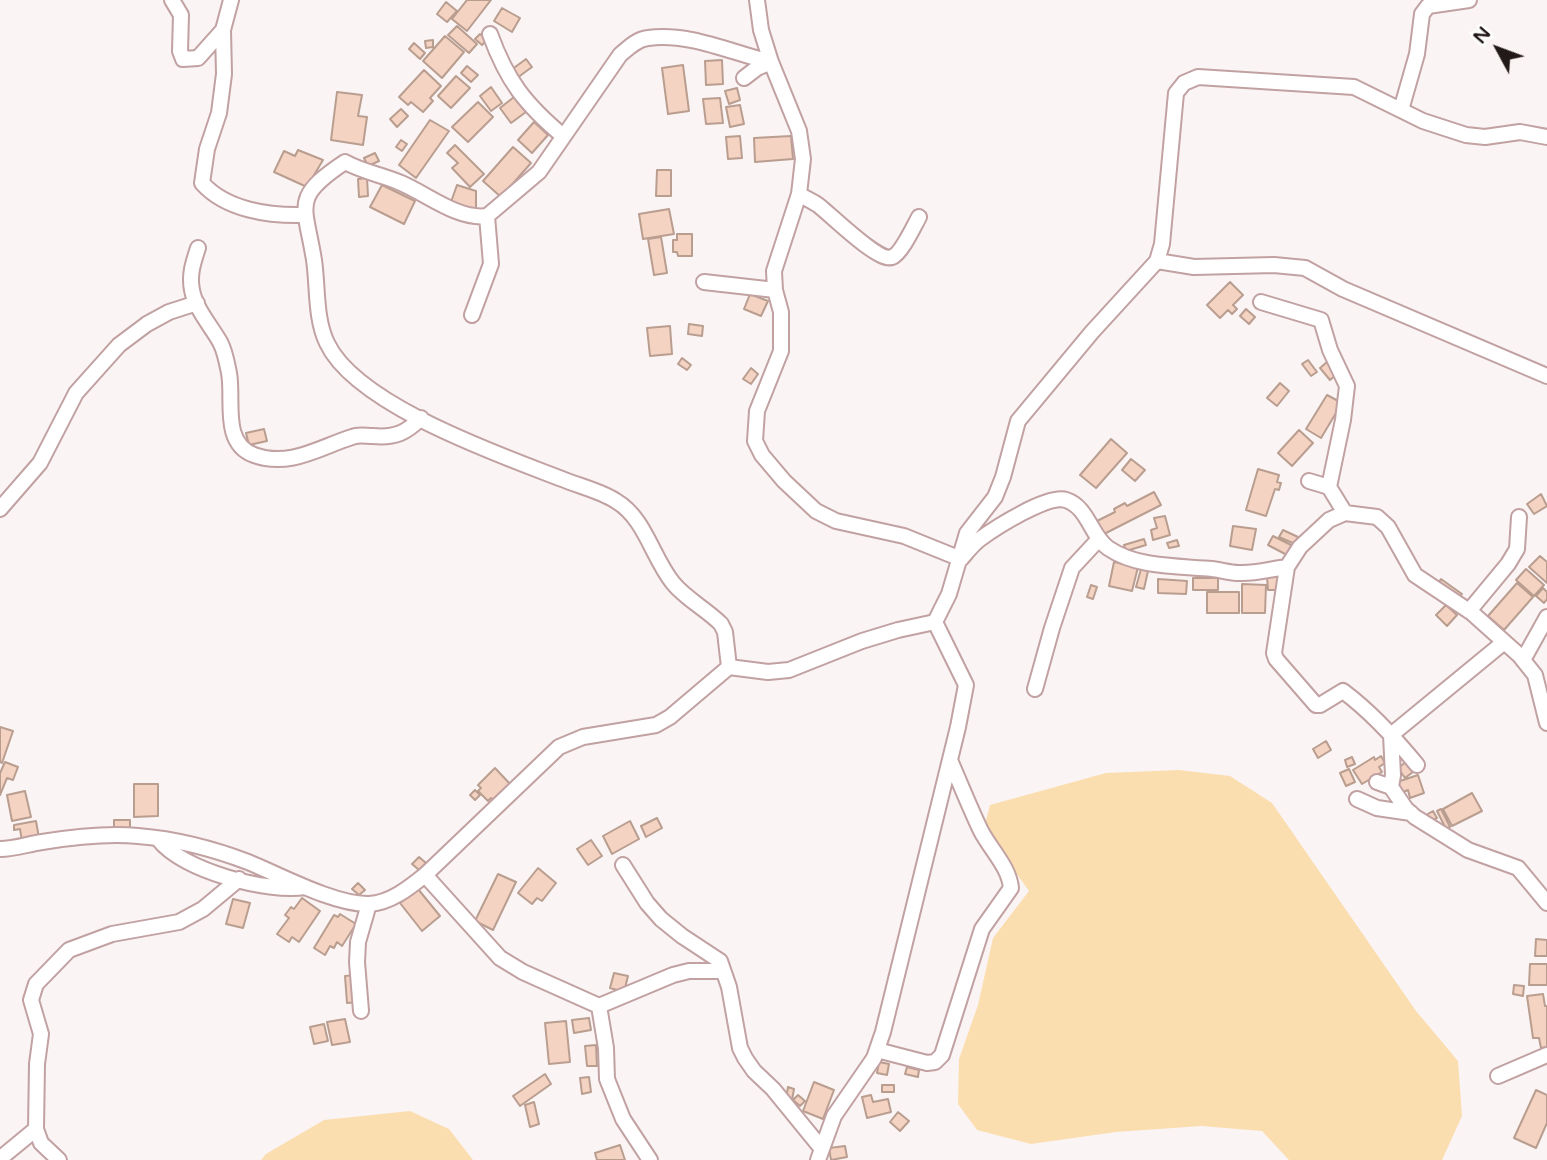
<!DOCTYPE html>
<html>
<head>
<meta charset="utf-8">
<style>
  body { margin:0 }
  #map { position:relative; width:1547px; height:1160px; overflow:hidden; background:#fbf4f4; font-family:"Varela Round",sans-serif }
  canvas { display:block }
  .north { position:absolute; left:1463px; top:14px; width:70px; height:70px; -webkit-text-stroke:5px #fff; paint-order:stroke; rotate:311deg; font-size:19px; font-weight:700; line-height:28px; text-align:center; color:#241919 }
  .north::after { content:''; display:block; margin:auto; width:24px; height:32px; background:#241919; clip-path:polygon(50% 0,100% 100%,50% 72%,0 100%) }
</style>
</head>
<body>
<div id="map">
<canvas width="1547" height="1160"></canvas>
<div class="north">N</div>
</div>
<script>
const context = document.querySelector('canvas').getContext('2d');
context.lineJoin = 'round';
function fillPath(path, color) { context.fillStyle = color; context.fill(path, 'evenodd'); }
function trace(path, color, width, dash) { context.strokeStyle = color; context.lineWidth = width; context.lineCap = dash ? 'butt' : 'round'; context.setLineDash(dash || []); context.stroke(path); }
fillPath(new Path2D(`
  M1179,770L1230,776L1272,803L1416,1011L1458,1061L1462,1116L1442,1160H1289L1262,1131L1201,1126L1116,1132L1031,1144L977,1130L958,1104L959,1059L978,1005L993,938L1029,891L984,828L990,805L1106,773Z
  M410,1111L449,1129L473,1160H261L266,1154L324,1120Z`), '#fadeaf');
const building = new Path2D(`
  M467,0H491L467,31L452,19Z
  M446,2L457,11L447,22L437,14Z
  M502,8L520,18L512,32L494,21Z
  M457,26L477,44L469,53L448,35Z
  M480,34L487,40L482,45L475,39Z
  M445,36L464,52L442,78L423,61Z
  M433,40V47L426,48L425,41Z
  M414,43L425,53L420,59L409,49Z
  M526,59L532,67L517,78L511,70Z
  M722,60L723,84L706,85L705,61Z
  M683,65L689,111L668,114L662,68Z
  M467,66L478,75L471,82L461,73Z
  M424,70L441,86L430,98L433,101L423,112L411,102L408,105L399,97Z
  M456,76L470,88L451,108L438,96Z
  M491,87L502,103L491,111L480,96Z
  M737,88L740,100L729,104L725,91Z
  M337,92L362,95L358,116L367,117L363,145L331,140Z
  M514,97L526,112L511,123L500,108Z
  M720,98L723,123L706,124L703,99Z
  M478,102L493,117L468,142L452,127Z
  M740,105L744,124L730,127L726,107Z
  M401,109L408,116L397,127L390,119Z
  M430,120L449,131L416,178L399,165Z
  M534,122L548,135L532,153L518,140Z
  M740,136L742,158L728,159L726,137Z
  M791,136L793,159L755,162L754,138Z
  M401,140L407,144L402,151L396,147Z
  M455,145L484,174L470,187L452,168L458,163L447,153Z
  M513,147L531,163L501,197L483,181Z
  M298,150L323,160L307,187L274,172L284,151L295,156Z
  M375,153L379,161L368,166L364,158Z
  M657,170H671V196H656Z
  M367,178L368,196L359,197L358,179Z
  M382,185L415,201L404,224L370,207Z
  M457,185L476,191V210L451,202Z
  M669,209L674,234L643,239L639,214Z
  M677,234H692V256H678L677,252H673V240H677Z
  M661,237L667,273L654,275L648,239Z
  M1230,282L1243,295L1233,305L1237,309L1232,314L1228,310L1220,318L1207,305Z
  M750,294L768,301L761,316L744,309Z
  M1246,309L1255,317L1249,324L1240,316Z
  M689,324L703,326L702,336L688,334Z
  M670,326L672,354L650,356L647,328Z
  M682,358L691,365L687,370L678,364Z
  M1308,360L1317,372L1311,376L1302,364Z
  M1327,362L1337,374L1330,380L1320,368Z
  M751,368L758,374L751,384L743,379Z
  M1280,383L1289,391L1277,406L1267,398Z
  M1327,395L1342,403L1321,438L1306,429Z
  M264,429L267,441L249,445L246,433Z
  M1299,430L1313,443L1292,466L1278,453Z
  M1111,439L1127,453L1096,488L1080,475Z
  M1131,459L1145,470L1135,481L1122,470Z
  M1258,469L1279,475L1277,482L1281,483L1279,490L1275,489L1266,516L1246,510Z
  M1154,492L1161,505L1104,534L1097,521L1115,512L1114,509L1125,503L1127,506Z
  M1541,494L1547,506L1534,514L1527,504Z
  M1165,516L1170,535L1153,540L1151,530L1157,528L1154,518Z
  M1233,526L1256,529L1252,550L1230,546Z
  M1283,530L1298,537L1295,544L1279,537Z
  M1273,536L1291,545L1287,555L1268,545Z
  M1144,539L1146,545L1126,551L1124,545Z
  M1177,540L1179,546L1169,548L1167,543Z
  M1540,556L1547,562V583L1529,567Z
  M1114,562L1138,567L1132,591L1109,586Z
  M1141,569L1148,571L1144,589L1136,587Z
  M1526,569L1544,585L1534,596L1516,580Z
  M1281,575L1279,590H1268L1267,577Z
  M1193,578H1218V590H1193Z
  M1158,579L1187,581L1186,594L1158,593Z
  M1441,579L1462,594L1458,599L1437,585Z
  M1517,583L1533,597L1504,630L1488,616Z
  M1242,584L1266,585L1265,613H1242Z
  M1091,585L1097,587L1093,599L1087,597Z
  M1543,588L1547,592V599L1544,603L1536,596Z
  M1207,592H1239V613H1207Z
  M1446,605L1457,615L1447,626L1436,615Z
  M0,727L13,731L2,763L0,762Z
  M1326,741L1331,750L1318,758L1313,749Z
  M1381,756L1385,763L1379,767L1382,772L1362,784L1353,770L1374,757L1375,760Z
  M1352,757L1355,764L1347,767L1345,760Z
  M5,762L18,767L13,780L7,778L0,795V773Z
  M1406,762L1413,772L1405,778L1398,768Z
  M495,768L511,785L494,801L491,798L488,801L478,791L481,788L478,785Z
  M1349,769L1355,782L1346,786L1340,773Z
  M1418,775L1424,793L1410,798L1408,790L1400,793L1397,782Z
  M134,784H158V816L134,817Z
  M475,790L480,795L475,800L470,795Z
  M25,791L31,817L12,821L7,795Z
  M1472,793L1482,811L1452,826L1443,809Z
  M1441,809L1450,827L1446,829L1437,811Z
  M1433,811L1437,818L1429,822L1426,815Z
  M657,818L662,828L646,837L641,826Z
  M114,820H130V829H114Z
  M36,821L39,838L22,841L20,829L14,830V825Z
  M630,821L639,839L612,854L603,836Z
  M591,840L602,856L588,865L577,849Z
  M419,857L426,863L419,870L412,864Z
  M538,868L556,883L542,901L537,898L532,904L518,893Z
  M498,874L516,882L493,930L475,921Z
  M358,883L365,890L359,895L352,889Z
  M418,889L440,916L422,931L400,903Z
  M302,898L320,911L299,942L292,937L289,942L277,934L289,918L285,915L291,907L294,909Z
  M233,899L250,903L243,928L226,924Z
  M340,914L356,924L342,946L337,942L334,948L330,946L325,955L314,948L334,915L338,917Z
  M1536,939L1547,940V956H1535Z
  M1530,964H1547V985H1529Z
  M614,973L628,976L624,992L610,988Z
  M356,975L358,1002L347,1003L345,976Z
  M1514,985L1524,986L1523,996L1513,994Z
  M1543,994L1545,1006H1547V1047L1541,1048L1539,1038H1533L1527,996Z
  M589,1018L591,1030L574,1033L572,1020Z
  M345,1019L350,1042L332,1045L327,1022Z
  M566,1021L570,1062L549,1064L545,1023Z
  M324,1024L328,1041L314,1044L310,1027Z
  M596,1045L597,1066H587L585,1046Z
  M879,1062L889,1064L887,1075L877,1073Z
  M907,1067L919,1070L918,1077L905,1074Z
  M545,1074L551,1084L520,1106L513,1096Z
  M589,1077L591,1092L582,1094L580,1078Z
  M814,1082L834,1090L823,1119L803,1111Z
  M882,1085H894V1092H882Z
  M788,1087L794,1089L792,1100L786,1099Z
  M1536,1090L1547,1095V1123L1536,1148L1514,1138Z
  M798,1095L805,1101L800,1106L793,1100Z
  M871,1095L873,1102L888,1099L891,1112L867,1118L862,1097Z
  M534,1102L539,1124L530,1127L525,1105Z
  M898,1112L909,1121L900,1131L890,1122Z
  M620,1145L625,1160H597L595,1153Z
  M845,1146L847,1157L831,1160L829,1148Z`);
fillPath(building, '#f4d3c3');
trace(building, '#b99e90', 2);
const minor = new Path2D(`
  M172,0L181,15L180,51L183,59L198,58L223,30
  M231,0L223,30L224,74L219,113L207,149L202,183C226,210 269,216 304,215
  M757,0L761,30L771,62L799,131L803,159L799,194L774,271L775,290L781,312V351L757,411L755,441L762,455L784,481L816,511L836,521L904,536L961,559
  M490,34C507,81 525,104 563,136
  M744,78L757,68L771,62
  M1401,110L1417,54L1422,14L1428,6L1469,0
  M799,194C805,198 812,201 818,205C830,214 879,263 892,257C901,254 914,226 919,217
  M198,248C193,263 189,275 192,290C195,308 211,326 220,342C225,351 227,363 229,373C234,399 221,443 254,455C290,468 320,447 352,437C359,434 366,436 373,436C395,438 406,433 421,418
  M1157,261L1194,267L1274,265L1305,268L1343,289L1547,376
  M704,282L775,290
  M1261,302L1321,320L1330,350L1347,386L1343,420L1329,487L1345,513
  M472,315L491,264L487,216
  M1309,481L1329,487
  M0,509L40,463L76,393L119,345L147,324L169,312L197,303
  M961,559C967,552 973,544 980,539C995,528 1048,494 1066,500C1088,507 1091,536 1108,548C1137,568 1179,566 1212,569C1221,570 1230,573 1239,573C1254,574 1271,569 1287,567L1300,547L1329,520L1345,513L1377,517L1388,527L1415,575L1472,613L1519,655L1535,675L1547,723
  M1287,567L1274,653L1276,659L1316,705H1320L1343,691C1371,712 1395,738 1417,765
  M1469,611L1508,564L1517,549L1519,517
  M1523,660L1547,617
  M729,667L725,632L721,624C706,609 686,599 673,583C652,557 645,518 616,501C601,491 579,486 562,479C500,455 356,405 327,343C315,318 318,287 314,260C305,204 291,198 345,162C363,172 383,175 401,183C427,194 458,220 487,216L539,172L620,55C628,48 637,39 648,38C689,32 732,53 771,62
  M1035,689L1052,628L1072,568L1098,540
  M1377,782L1391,787L1406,809L1415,817L1468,850L1518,868L1547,903
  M1391,787L1393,775L1391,735L1503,643
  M1357,799L1377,808L1411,813
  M159,840C183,871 268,893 305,887
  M0,849C15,849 28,844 42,842C73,837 107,833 138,836C174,839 214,849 248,862C280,875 335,905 369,904C390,903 409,888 425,875L559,747L583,737L656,725L670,717L729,667L768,672L789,670L862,641L898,630L935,622L949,594L967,533L995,497L1003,477L1018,421L1092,332L1157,261L1162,244L1176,93L1184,83L1198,77L1354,87L1423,121L1466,135L1485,137L1520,132L1547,137
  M623,865L647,903L661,919L682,936L720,961L729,987L740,1048L745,1058L754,1071L773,1089L822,1149
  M425,875L500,958L523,972L599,1006L606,1048L607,1079L623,1119L650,1160
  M599,1006L673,975L689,971H723
  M361,1011L357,962L358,942L369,904
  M877,1050L927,1063L935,1062L942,1055L982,929L1011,888C1009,867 991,850 981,831C970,808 960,783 950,760
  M1498,1076L1547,1055
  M2,1157L36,1129
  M59,1160L41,1143L36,1129L37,1064L41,1034L31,1000L36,984L69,950L112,934L179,922L203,909L239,879
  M818,1160L834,1116L874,1058L883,1032L958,727L966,685L935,622`);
trace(minor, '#c1a1a2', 18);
trace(minor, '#fff', 14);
</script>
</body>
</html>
